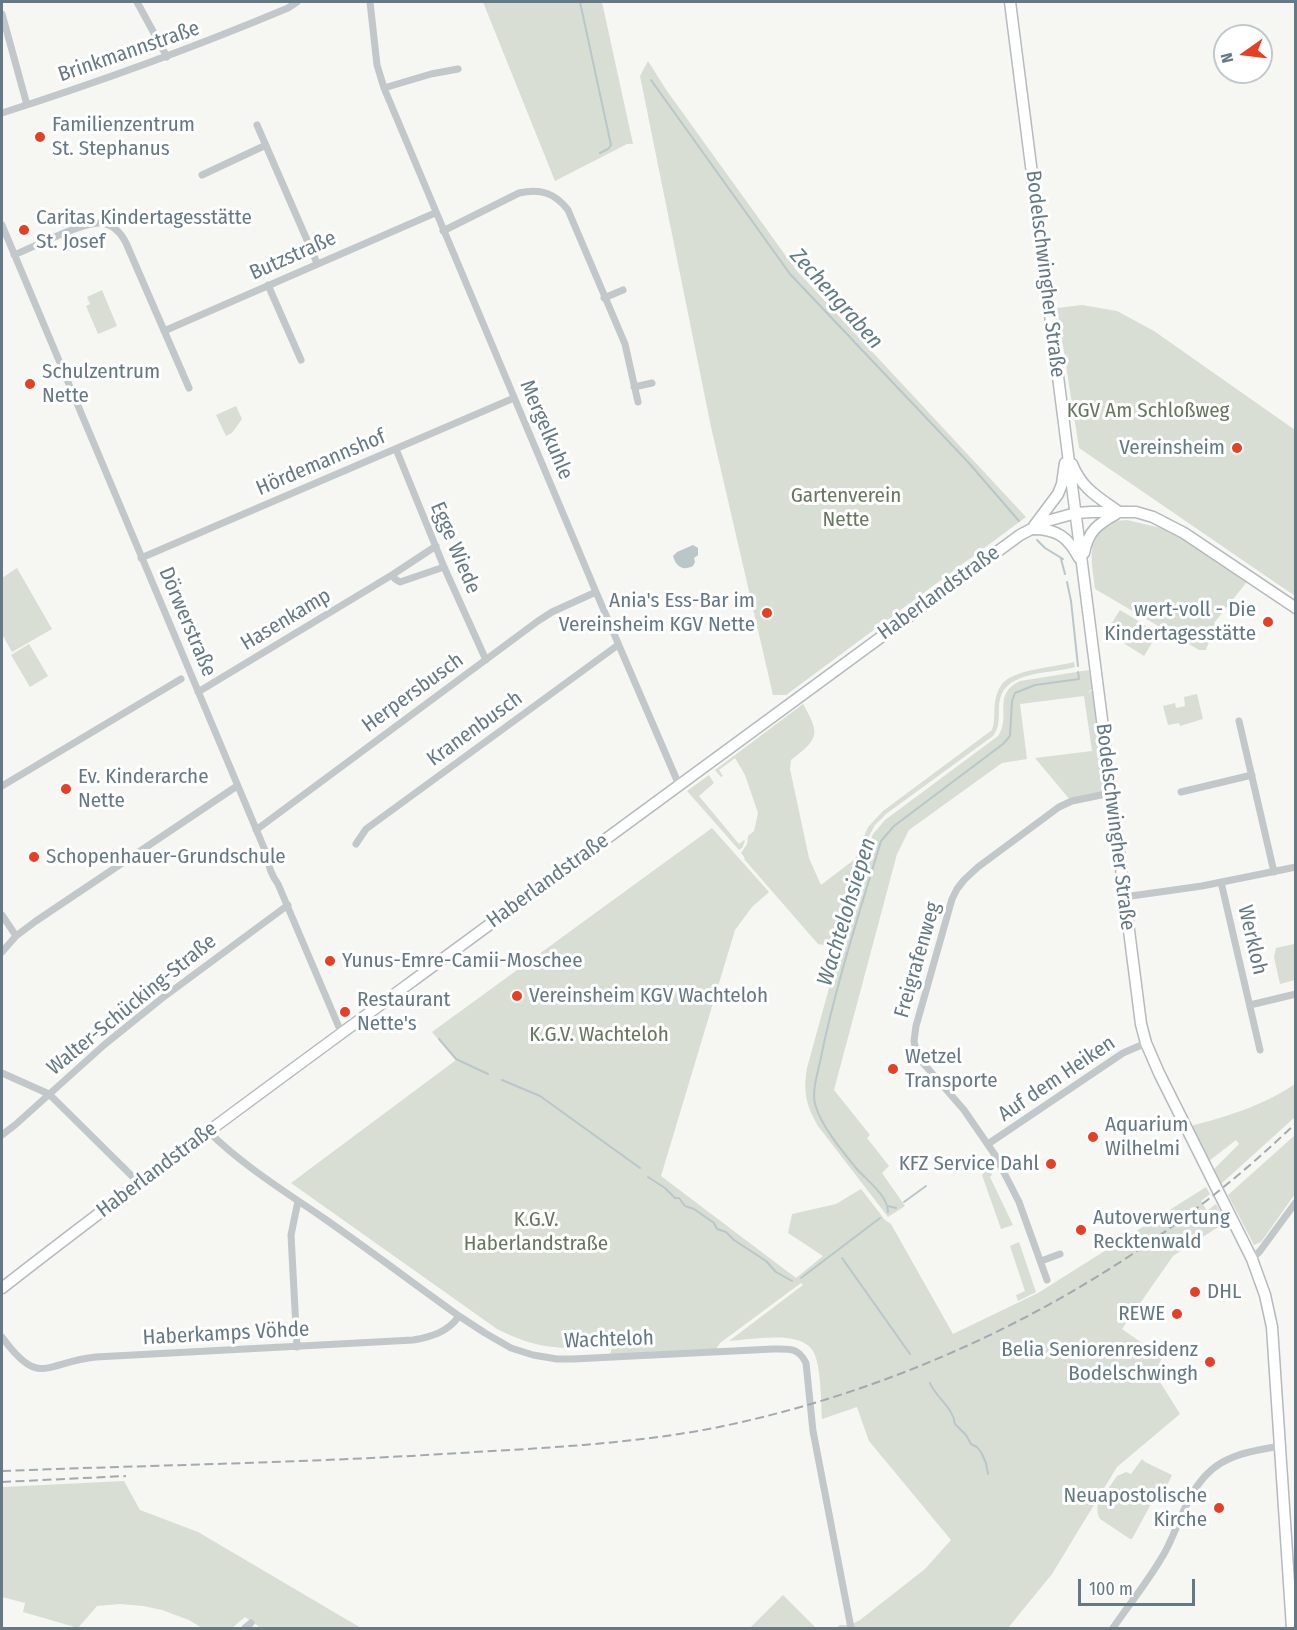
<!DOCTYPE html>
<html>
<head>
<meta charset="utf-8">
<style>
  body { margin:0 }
  #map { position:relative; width:1297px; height:1630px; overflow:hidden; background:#f6f6f3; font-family:"Fira Sans Condensed",sans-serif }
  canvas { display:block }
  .frame { position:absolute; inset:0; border:3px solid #657985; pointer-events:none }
  .north { position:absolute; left:1213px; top:24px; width:60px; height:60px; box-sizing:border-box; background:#fff; border:2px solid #c1c9ce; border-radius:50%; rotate:256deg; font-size:16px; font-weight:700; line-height:24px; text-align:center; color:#657985 }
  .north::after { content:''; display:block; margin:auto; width:21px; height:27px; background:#e73f23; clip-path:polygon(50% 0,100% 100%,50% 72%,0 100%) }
  .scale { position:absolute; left:1078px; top:1579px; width:117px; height:27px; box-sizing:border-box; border:3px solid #657985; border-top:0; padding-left:8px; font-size:18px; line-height:21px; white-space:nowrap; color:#657985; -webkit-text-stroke:4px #fff; paint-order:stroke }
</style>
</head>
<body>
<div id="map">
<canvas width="1297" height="1630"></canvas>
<div class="frame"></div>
<div class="north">N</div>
<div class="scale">100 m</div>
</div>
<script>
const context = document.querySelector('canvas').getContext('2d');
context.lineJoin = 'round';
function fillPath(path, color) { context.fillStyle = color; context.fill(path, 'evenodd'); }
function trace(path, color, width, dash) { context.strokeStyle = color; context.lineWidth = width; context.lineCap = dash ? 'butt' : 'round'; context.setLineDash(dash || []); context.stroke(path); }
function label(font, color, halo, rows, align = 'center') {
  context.font = font + ' "Fira Sans Condensed",sans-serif'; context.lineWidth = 6; context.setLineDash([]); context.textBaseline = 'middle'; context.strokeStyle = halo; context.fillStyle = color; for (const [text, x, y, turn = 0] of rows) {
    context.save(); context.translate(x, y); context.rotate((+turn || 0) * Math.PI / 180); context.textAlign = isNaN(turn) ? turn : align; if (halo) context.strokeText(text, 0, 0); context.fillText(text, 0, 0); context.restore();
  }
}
fillPath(new Path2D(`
  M483,2H602L633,144H627L555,181Z
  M648,61L667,91L796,270L1026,517L786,695H773L711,427L640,76Z
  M102,290L117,326L98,334L86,306L90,304L87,297Z
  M1082,305L1117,311L1154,331L1295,430V596L1079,448L1057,308Z
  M236,406L242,419L232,433L226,436L216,415Z
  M1127,520L1161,528L1188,542L1240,576L1246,583L1214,623L1219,627L1209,642L1206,650H1199L1095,589C1093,567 1084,537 1108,523C1113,520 1121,521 1127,520Z
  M17,568L52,629L12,652L2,634V578Z
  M1120,610L1158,633L1144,656L1106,632Z
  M29,644L48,676L30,687L11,655Z
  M1074,662L1075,667C1052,674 1007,670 1000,699C997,713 1002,724 993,736L886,814L875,825L869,836L840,933C835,940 827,947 818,944L744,859L745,858L741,853L747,844L748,836L754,831L758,813L745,775L735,758L719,770L723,776L721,777L715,770L803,704C821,735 818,739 791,760L790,769L809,858L821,885L855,859L868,827L883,811L992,730C996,719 993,708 996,697C998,691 1000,685 1005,681C1019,669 1055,667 1074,662Z
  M1089,670L1092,689L1087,693L1097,688L1111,793L1071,801L1035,758L1092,751L1084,696L1020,704L1027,759L1002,763L909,830L897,854L834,1090L870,1135L867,1138L889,1166L882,1173L905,1206L888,1217L818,1126C806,1105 803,1092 807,1068L867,850L873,834L885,820L998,736C1012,716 991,695 1020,681Z
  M1197,694L1203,719L1180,726L1179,723L1168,725L1163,706L1175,703L1176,708L1185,706L1184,697Z
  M709,775L714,783L699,796L739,844L744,840L745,841L742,848L739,850L687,791Z
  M712,828L769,892L752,907L735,930L661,1176L796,1278L823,1256L788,1233L792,1214L836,1204L861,1189L885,1220L891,1224L953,1334L1038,1293L1206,1187L1210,1194L1201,1201L1207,1211L1216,1204L1226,1222L1173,1256L1122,1329L1162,1357L1155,1374L1180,1414L1117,1467L1052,1574L1008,1628H836L840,1625H850L860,1620L925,1569L951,1540L869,1441L857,1407L822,1419C821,1402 821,1367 814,1353C803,1329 751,1340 729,1341L803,1285L801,1283L720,1343L714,1352L609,1358L612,1347C565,1349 540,1351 497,1329L291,1183L456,1060L432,1032Z
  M1294,944L1296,950L1295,980L1280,984L1274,957L1276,948Z
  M1295,1084V1117L1221,1184L1214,1169L1239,1144L1236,1140L1209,1161L1191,1126C1229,1116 1262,1106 1295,1084Z
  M1295,1135V1194L1261,1242L1254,1245L1228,1195Z
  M988,1168L992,1175L990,1177L1013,1225L1001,1229L982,1175Z
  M1019,1242L1036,1292L1018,1301L1016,1295L1025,1291L1010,1246Z
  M1142,1459L1145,1462L1172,1475L1162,1496L1157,1493L1132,1539H1130L1100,1519C1097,1514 1097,1509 1098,1503L1117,1476L1126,1472L1131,1474Z
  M124,1481L140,1510L198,1532L361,1628H261L245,1617L232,1628H202L189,1620L162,1610L143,1606L120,1604L97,1606L78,1628L23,1612L25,1603L2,1597V1501H3V1487Z
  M783,1595L816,1628H750Z`), '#d8ded4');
fillPath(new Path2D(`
  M693,545L698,548V555L694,558L695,562L693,566C683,571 676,567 673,556L677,552Z`), '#b9c7ca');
trace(new Path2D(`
  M580,2L611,145L608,149L600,153
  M651,80L790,274L968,462L1019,521
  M1037,540L1045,548L1063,559
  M1061,559L1065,574
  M1067,582L1071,601L1078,666
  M439,1039L456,1059L488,1074
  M502,1080L540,1096L640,1168
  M648,1177L665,1188L675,1198H679L685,1206L694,1209L714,1223L717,1229L726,1232L734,1240L766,1261L776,1272L792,1281
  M904,1202L926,1186
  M888,1206L896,1208
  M888,1212C888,1195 866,1180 856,1168C843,1152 822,1127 816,1107C811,1094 817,1076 820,1062C835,987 859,914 881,841L894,826L1003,744L1010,736L1012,701L1015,693L1035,685L1079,679L1078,672
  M842,1258L910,1354
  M801,1278L880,1218
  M930,1383C936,1398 953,1407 955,1424L966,1435L971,1444L977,1447L981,1452L986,1463L988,1474`), '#b9c7ca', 2);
const secondary = new Path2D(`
  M1010,2L1141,1024L1146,1043L1159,1073L1252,1259L1265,1295L1272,1327L1292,1628
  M1072,464C1082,489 1098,497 1119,512
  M1034,526L1058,494L1062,484L1065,463
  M1033,529C1057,529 1068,537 1079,558
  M1084,553C1088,531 1098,524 1116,514
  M2,1288C169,1158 341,1034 512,908C682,784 850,658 1020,535L1047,521L1076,513L1091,512H1136L1153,517L1184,533L1296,608`);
trace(secondary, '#b4babe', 13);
trace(new Path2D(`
  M137,2L167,57
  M370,2L377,65L384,88L596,592L679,785
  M2,14L27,105
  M384,88L431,74L458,69
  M2,113C99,82 195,47 288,8L297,2
  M257,125L317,263
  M202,175L266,145
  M2,225L267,855C268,865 272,876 278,884L341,1032
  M443,231L519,193C540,188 555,193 568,210L625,344L638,402
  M14,255C34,247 83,221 102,223C114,225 121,233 126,243L189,388
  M268,285L301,360
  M604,298L623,290
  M164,331L435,213
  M634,387L652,383
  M396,449L444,567L486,660
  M436,546L392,575L395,579L400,582L444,567
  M141,558L514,398
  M198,692L392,575
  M1239,721L1274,872
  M2,786L181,679
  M1181,792L1252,775
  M256,830L538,621L552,612L596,592
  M356,844L366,829L618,645
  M1221,882L1260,1050
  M1124,897L1202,886L1296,867
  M2,915L16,936
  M2,952L16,936L36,921L237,786
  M1250,1005L1296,994
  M2,1073L49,1094L139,1183
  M209,1132C241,1164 284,1191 322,1217C368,1249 413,1283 459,1316L485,1333L511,1348L533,1355L557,1359H573L773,1349C789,1349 798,1347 806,1363L813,1431L851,1628
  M2,1135L15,1125L104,1045L161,999L288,905
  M988,1144L1123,1053L1146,1043
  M1252,1259L1260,1251L1296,1202
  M1041,1261L1060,1254
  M1047,1280L1019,1202L995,1155L964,1110L917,1056L914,1041L916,1026L952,899L957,889L964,880L978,867L1059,807L1072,801L1111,793
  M2,1337C40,1389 45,1362 96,1357L413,1340C431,1337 448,1332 459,1316
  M297,1347L291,1235L298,1201
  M245,1628L251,1623
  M1113,1628C1130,1603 1150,1579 1165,1552C1183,1518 1191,1474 1231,1458C1246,1451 1264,1449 1280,1446`), '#c2c7c9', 7);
trace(secondary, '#fff', 10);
trace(new Path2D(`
  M2,1471C154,1465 306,1463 459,1453C544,1448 630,1444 714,1428C931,1384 1136,1277 1296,1123
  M2,1482L126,1476`), '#a2aaaf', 2, [9, 4.5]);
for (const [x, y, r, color] of [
  [40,137,6,"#e73f23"],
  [24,230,6,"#e73f23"],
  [30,384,6,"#e73f23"],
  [1237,448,6,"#e73f23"],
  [767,613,6,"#e73f23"],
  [1268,622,6,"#e73f23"],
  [66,789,6,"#e73f23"],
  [34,857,6,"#e73f23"],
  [330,961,6,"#e73f23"],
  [517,996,6,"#e73f23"],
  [345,1012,6,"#e73f23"],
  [893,1069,6,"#e73f23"],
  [1093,1137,6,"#e73f23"],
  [1051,1164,6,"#e73f23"],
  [1081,1230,6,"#e73f23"],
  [1195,1292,6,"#e73f23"],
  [1177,1314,6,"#e73f23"],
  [1210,1362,6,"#e73f23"],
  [1219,1508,6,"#e73f23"]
]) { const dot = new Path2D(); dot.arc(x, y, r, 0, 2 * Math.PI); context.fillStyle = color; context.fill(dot); trace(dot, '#fff', 2); }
label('21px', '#657985', '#fff', [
  ["Brinkmannstraße",129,52,-19],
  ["Butzstraße",293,256,-24],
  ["Bodelschwingher Straße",1045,274,83],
  ["Mergelkuhle",546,430,67],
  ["Hördemannshof",321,463,-23],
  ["Egge Wiede",455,548,67],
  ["Haberlandstraße",939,593,-36],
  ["Hasenkamp",286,620,-31],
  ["Dörwerstraße",187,622,67],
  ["Herpersbusch",413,693,-36],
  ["Kranenbusch",475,729,-36],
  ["Bodelschwingher Straße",1115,827,83],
  ["Haberlandstraße",548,881,-36],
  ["Werkloh",1252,940,77],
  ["Freigrafenweg",918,960,-74],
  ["Walter-Schücking-Straße",132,1005,-39],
  ["Auf dem Heiken",1057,1079,-34],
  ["Haberlandstraße",157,1170,-37],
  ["Haberkamps Vöhde",226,1334,-3],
  ["Wachteloh",609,1340,-2]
]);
label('21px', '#657985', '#fff', [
  ["Familienzentrum",52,125],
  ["St. Stephanus",52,149],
  ["Caritas Kindertagesstätte",36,218],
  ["St. Josef",36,242],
  ["Schulzentrum",42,372],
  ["Nette",42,396],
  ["Vereinsheim",1225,448,"right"],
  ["Ania's Ess-Bar im",755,601,"right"],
  ["Vereinsheim KGV Nette",755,625,"right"],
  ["wert-voll - Die",1256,610,"right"],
  ["Kindertagesstätte",1256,634,"right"],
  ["Ev. Kinderarche",78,777],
  ["Nette",78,801],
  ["Schopenhauer-Grundschule",46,857],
  ["Yunus-Emre-Camii-Moschee",342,961],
  ["Vereinsheim KGV Wachteloh",529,996],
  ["Restaurant",357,1000],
  ["Nette's",357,1024],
  ["Wetzel",905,1057],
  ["Transporte",905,1081],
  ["Aquarium",1105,1125],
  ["Wilhelmi",1105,1149],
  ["KFZ Service Dahl",1039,1164,"right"],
  ["Autoverwertung",1093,1218],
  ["Recktenwald",1093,1242],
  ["DHL",1207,1292],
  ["REWE",1165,1314,"right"],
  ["Belia Seniorenresidenz",1198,1350,"right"],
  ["Bodelschwingh",1198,1374,"right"],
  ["Neuapostolische",1207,1496,"right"],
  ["Kirche",1207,1520,"right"]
], 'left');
label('21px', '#667760', '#fff', [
  ["KGV Am Schloßweg",1148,411],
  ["Gartenverein",846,496],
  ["Nette",846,520],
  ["K.G.V. Wachteloh",599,1035],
  ["K.G.V.",536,1220],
  ["Haberlandstraße",536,1244]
]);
label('italic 22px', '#607b81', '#fff', [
  ["Zechengraben",836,299,48],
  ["Wachtelohsiepen",847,912,-73]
]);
</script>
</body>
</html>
